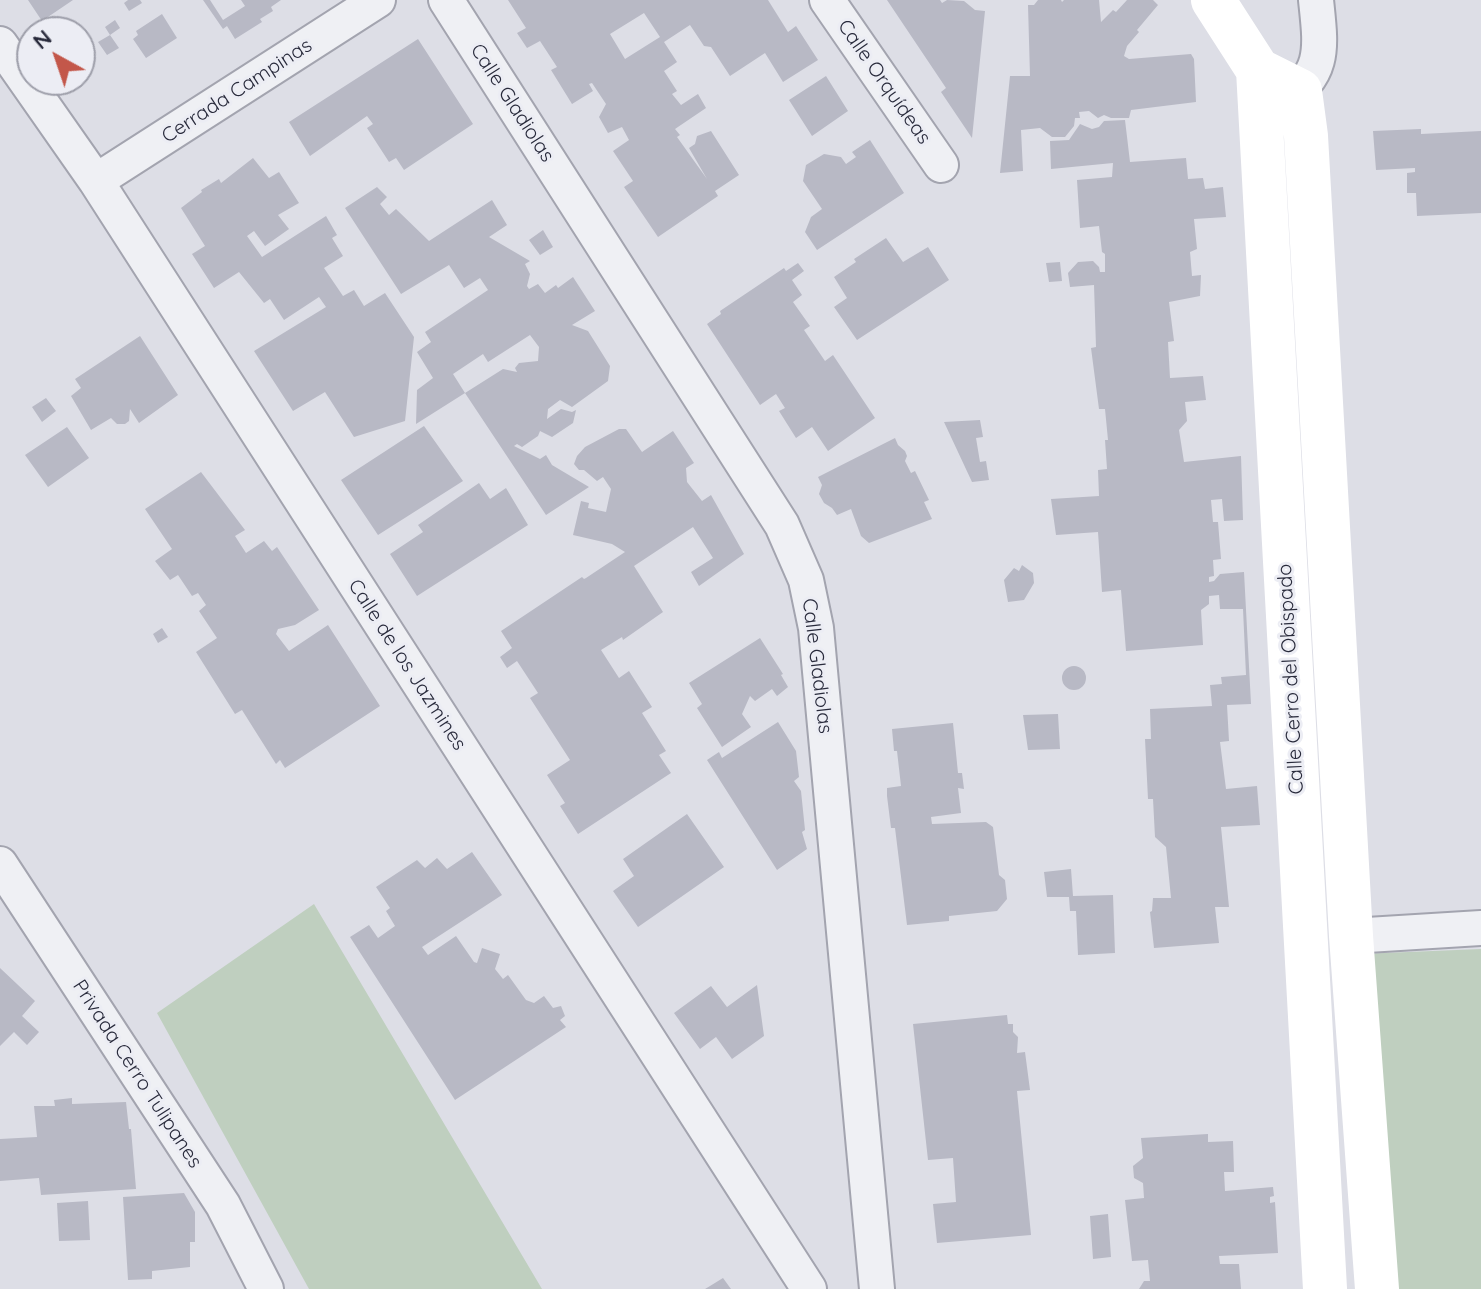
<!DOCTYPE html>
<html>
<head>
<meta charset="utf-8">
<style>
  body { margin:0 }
  #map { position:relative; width:1481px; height:1289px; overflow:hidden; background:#dddee6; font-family:Quicksand,sans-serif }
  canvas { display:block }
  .north { position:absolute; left:16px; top:16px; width:80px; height:80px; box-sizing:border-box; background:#ecedf4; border:2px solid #9e9faa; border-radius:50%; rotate:320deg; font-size:22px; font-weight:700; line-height:32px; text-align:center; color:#282a3b }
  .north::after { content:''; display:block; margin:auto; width:28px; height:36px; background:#c3574a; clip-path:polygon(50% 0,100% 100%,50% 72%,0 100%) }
</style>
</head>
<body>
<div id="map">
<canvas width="1481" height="1289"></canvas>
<div class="north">N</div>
</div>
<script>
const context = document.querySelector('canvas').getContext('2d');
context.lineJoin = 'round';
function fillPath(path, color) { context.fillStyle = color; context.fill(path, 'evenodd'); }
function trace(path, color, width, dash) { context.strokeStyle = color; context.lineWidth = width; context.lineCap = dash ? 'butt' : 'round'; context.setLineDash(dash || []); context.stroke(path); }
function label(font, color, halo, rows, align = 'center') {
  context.font = font + ' Quicksand,sans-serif'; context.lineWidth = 6; context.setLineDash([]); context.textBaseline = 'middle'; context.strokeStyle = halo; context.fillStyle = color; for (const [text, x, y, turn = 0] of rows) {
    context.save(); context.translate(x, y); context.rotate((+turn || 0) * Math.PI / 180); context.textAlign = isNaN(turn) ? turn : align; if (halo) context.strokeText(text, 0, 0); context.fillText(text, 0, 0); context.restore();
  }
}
fillPath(new Path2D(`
  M314,904L542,1289H309L157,1013Z
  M1481,949V1289H1383L1360,954Z`), '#bfcfbf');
fillPath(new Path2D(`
  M28,0H73L42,21Z
  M128,0H140L142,3L129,11L124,3Z
  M203,0H210L223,20L245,6L241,0H281L271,7L273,11L260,19L262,22L235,39L227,26L223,29Z
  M508,0H768L788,32L796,26L818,60L783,82L765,53L730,76L711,47L704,46L690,25L664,42L677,62L664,71L677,91L672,94L681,105L698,94L706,108L675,129L680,135L677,137L707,179L689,148L695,144L697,136L711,131L739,175L715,191L718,196L658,237L624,187L633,181L613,151L629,140L622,127L608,133L599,117L606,104L592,83L589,84L593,91L572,104L551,70L557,67L540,41L527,48L517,33L526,28ZM644,13L660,37L625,59L610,34Z
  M887,0H940L942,3L947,0L964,1L975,10L985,11L972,138L941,92L946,88Z
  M1038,0H1061L1062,2L1064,0H1099L1101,22L1113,10L1116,12L1127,0H1153L1158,5L1137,30L1139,32L1127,46L1124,56L1129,59L1191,54L1194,59L1196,102L1131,110L1129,118H1111L1104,115L1098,118L1089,111L1079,112L1080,118H1075L1074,126L1065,137H1052L1040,128L1021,130L1023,171L1000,173L1010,76H1030L1028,5H1034Z
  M162,14L177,38L146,58L133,39L138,35L136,31Z
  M115,20L120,28L110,35L119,48L107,55L98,42L110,35L105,27Z
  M418,39L473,124L404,170L396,158L389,162L367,128L373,124L367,116L310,156L289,122Z
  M826,76L848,111L812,136L789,100Z
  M1125,120L1130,162L1186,158L1188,179L1203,178L1205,189L1223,187L1226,217L1194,219L1197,249L1190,252L1192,276L1201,275L1200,296L1169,302L1174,341L1168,342L1170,378L1203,376L1206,400L1185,402L1187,421L1179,430L1184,462L1241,456L1243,520L1224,521L1222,499L1211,500L1213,522H1218L1221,559L1213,560L1214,576L1209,577V582L1214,581L1220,574L1244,572L1251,704L1227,705L1229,741L1220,742L1226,789L1257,786L1260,825L1221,827L1229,907H1215L1219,943L1154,948L1150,912L1152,911L1153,898H1171L1166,847L1155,837L1153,799H1148L1145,739H1151L1150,709L1212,706L1210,685L1222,684L1221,677L1246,675L1243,609H1220L1219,595L1209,596V604L1201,610L1203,645L1126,651L1121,590L1102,592L1098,532L1056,535L1051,499L1099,496L1098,470L1107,469L1105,440H1108L1105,409H1099L1091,348L1096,347L1094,285L1070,287L1068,273L1078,262L1093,261L1099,267L1100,272H1105V254L1102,252L1099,226L1080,228L1077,180L1112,177L1113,163L1051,169L1050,141L1069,140L1080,124L1092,129L1099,127L1104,121Z
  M1421,129V134L1481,131V213L1417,216L1416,193H1407V173L1415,172V168L1376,170L1373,131Z
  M870,140L904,193L817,250L805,232L811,217L822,209L803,181L806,165L824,154L841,157L846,164L856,157L852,152Z
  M253,158L269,178L279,172L299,203L278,215L289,229L265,246L254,231L247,236L262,257L326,216L337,235L332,238L343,256L324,268L343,296L354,290L364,306L385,293L414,337L405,421L354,437L325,392L293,411L254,351L326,307L319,297L284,320L270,299L264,303L239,272L214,288L192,254L205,246L181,208L202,192L201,190L219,179L221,183Z
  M377,187L387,197L380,204L389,215L396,209L429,241L492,200L507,225L489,237L530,261L525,264L530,274L527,286L529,289L538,284L545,293L556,285L558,288L573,277L595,311L572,325L588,331L610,366L608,381L572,407L560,400L548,409L547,419L561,409L572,412L576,410L573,423L552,437L540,431L538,436L522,447L517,444L514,446L540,459L546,455L552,465L589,487L546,515L465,393L503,369L517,372L515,368L519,363L538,361L539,347L530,335L488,362L483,354L453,374L465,393L416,424L417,390L433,378L417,352L431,342L425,332L488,290L480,278L464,288L449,265L401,294L345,208Z
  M543,230L553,247L540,255L529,240Z
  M886,238L903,262L928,247L949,280L857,340L834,307L847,298L834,277L856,262L854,259Z
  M1060,262L1062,281L1049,282L1046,263Z
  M798,263L804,271L792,280L802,295L793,302L810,326L804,330L825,361L833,355L875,418L828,451L812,427L796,438L779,411L785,408L776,394L760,405L707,324L721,314L720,311L784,268L786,271Z
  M140,336L178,395L139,423L130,409L129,421L125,424H117L111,418L91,430L71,396L81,388L75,379Z
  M46,398L56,411L42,422L32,407Z
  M980,420L983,437L976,438L980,462L986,461L989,480L972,482L944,422Z
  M424,426L463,481L378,535L341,480Z
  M67,427L89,458L48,487L25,455Z
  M619,429H626L642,452L673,431L694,463L686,468L687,482L702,501L711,495L744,554L699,586L691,572L713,558L693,527L634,566L663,612L623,640L622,637L601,650L619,678L629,671L652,707L642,713L666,751L659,755L671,773L578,834L560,806L565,803L547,775L570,760L530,698L538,693L517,661L507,668L500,657L512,648L501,631L582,577L584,579L586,578L625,552L612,544L573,535L581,501L589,503L588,508L606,512L611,489L603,477L597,481L584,470H579L574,464L577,456L585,447Z
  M895,438L898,445L905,451L907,456L905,461L911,473L915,471L929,500L924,502L932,519L869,543L861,536L851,509L837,515L832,508L824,503L819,494L822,485L818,477Z
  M201,472L245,530L235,536L246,553L264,541L272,551L277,547L319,610L295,625L278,629L276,634L289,651L328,625L380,706L285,768L280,760L276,764L242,710L235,714L196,652L217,638L199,611L206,605L198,593L192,596L178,575L170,580L155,561L172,549L145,509Z
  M479,483L490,499L506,488L528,525L417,596L390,554L423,532L418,525Z
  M1022,565L1033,573L1034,583L1024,600L1008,602L1004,580L1014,568L1019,571Z
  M162,628L168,637L158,643L153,634Z
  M760,638L783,674L781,675L788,687L777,696L772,689L755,701L750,696L742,714L751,727L722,747L697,708L702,704L689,683Z
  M1062 678a12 12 0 1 1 24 0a12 12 0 1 1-24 0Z
  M1058,714L1060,749L1028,750L1023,715Z
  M778,722L796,751L799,777L794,781L801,791L805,830L802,832L807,849L777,870L707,760L719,752L722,758Z
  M953,723L958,773H962L964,789L958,788L961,813L931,817L932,824L986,822L993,827L999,875L1005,880L1007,899L997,911L949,916V921L907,925L895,828H891L887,796V788L901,786L897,751H894L892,729Z
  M687,814L724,867L638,927L613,891L634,876L623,859Z
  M472,852L502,895L422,947L428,955L456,936L474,962L477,963L482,948L500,954L495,969L503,979L508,975L526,1000L534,1003L544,996L553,1008L561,1006L565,1016L560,1020L566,1027L455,1100L350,937L369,925L378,938L395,926L386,911L390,908L376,887L417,860L425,868L437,858L447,869Z
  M1071,869L1073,896L1113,895L1115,953L1078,955L1076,911H1070L1069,897H1047L1044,872Z
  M0,968L35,1001L22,1016L39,1032L27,1045L14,1032L0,1046Z
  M757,985L764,1036L732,1059L716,1037L700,1049L674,1013L711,986L727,1007Z
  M1007,1015L1008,1024H1013V1032L1018,1037L1017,1053L1025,1052L1030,1090L1017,1091L1031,1235L937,1243L933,1204L956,1202L953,1158L928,1160L913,1024Z
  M72,1098V1104L126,1102L129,1129H131L136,1189L41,1195L39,1178L0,1181V1139L37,1137L34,1106H55L54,1100Z
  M1208,1134V1142L1233,1141L1234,1172H1224L1225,1191L1273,1187L1274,1196L1270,1197V1203L1275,1202L1278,1253L1219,1256L1220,1264H1239L1241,1289H1139L1144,1281H1150L1148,1260L1132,1261L1125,1200L1144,1198L1143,1183L1134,1178L1133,1166L1143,1158L1141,1138Z
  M184,1193L195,1212V1242H190V1267L152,1271V1279L128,1280L123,1197Z
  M88,1201L90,1240L59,1241L57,1203Z
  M1108,1214L1111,1257L1093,1259L1090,1216Z
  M723,1278L731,1289H705L710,1286Z`), '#b8b9c5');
const street = new Path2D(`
  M446,0L782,525L806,580L816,628L877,1289
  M827,0L941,165
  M0,44L96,181L809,1289
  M1281,103C1326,75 1321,48 1316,0
  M96,181L378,0
  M0,864L223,1205L266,1289
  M1351,936L1481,928`);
trace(street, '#a3a4af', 38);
trace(street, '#eff0f4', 34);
trace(new Path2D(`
  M1213,0L1258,70L1300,91L1306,136L1351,936L1377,1289
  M1258,70L1325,1289`), '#fff', 44);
label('20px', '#282a3b', '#ecedf4', [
  ["Calle Orquídeas",884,82,55],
  ["Cerrada Campinas",237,91,-33],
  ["Calle Gladiolas",512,103,57],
  ["Calle de los Jazmines",407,665,57],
  ["Calle Gladiolas",817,666,83],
  ["Calle Cerro del Obispado",1291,679,-93],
  ["Privada Cerro Tulipanes",137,1074,57]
]);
</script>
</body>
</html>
